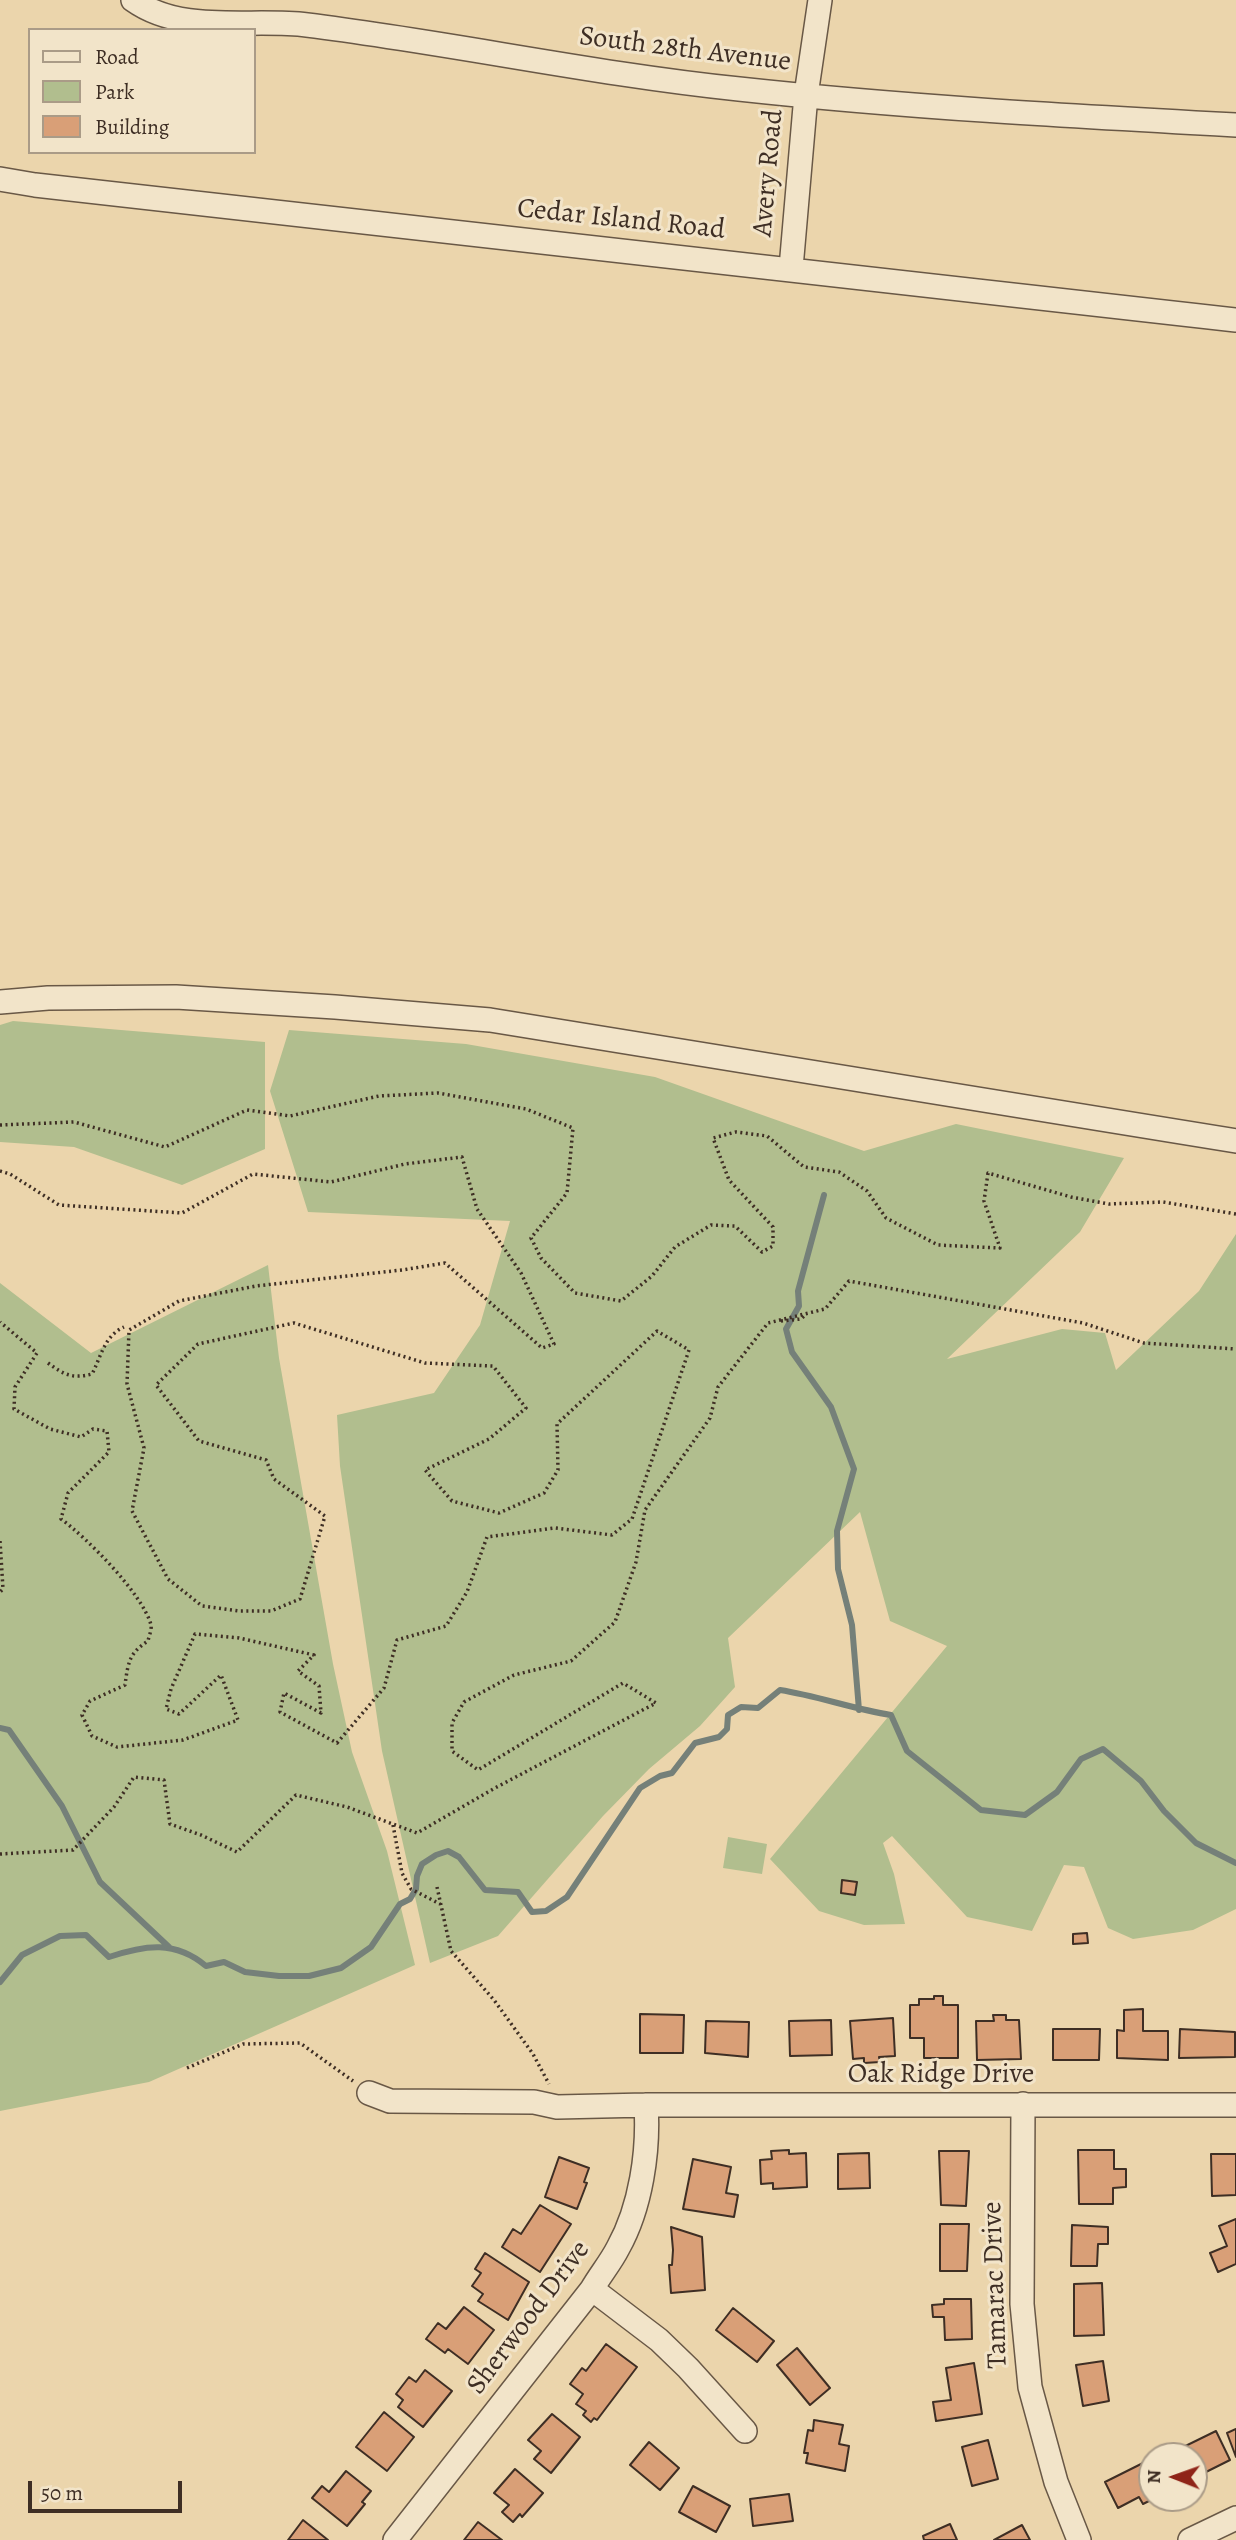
<!DOCTYPE html>
<html>
<head>
<meta charset="utf-8">
<style>
  body { margin:0 }
  #map { position:relative; width:1236px; height:2540px; overflow:hidden; background:#ebd5ac; font-family:Alegreya,serif }
  canvas { display:block }
  .legend { position:absolute; left:28px; top:28px; width:228px; height:126px; box-sizing:border-box; background:#f2e4c9; border:2px solid #aa9b87; margin:0; padding:9px 12px; list-style:none; font-size:21px; color:#3e2e24 }
  .legend li { display:flex; align-items:center; gap:14px; height:35px }
  .legend b { width:35px; border:2px solid #aa9b87 }
  .north { position:absolute; left:1138px; top:2442px; width:70px; height:70px; box-sizing:border-box; background:#f2e4c9; border:2px solid #aa9b87; border-radius:50%; rotate:271deg; font-size:19px; font-weight:700; line-height:28px; text-align:center; color:#3e2e24 }
  .north::after { content:''; display:block; margin:auto; width:24px; height:32px; background:#8f2418; clip-path:polygon(50% 0,100% 100%,50% 72%,0 100%) }
  .scale { position:absolute; left:28px; top:2481px; width:154px; height:32px; box-sizing:border-box; border:4px solid #3e2e24; border-top:0; padding-left:9px; font-size:21px; line-height:24px; white-space:nowrap; color:#3e2e24; -webkit-text-stroke:5px #f2e4c9; paint-order:stroke }
</style>
</head>
<body>
<div id="map">
<canvas width="1236" height="2540"></canvas>
<ul class="legend">
<li><b style="height:9px;background:#f2e4c9"></b>Road</li>
<li><b style="height:19px;background:#b1be8e"></b>Park</li>
<li><b style="height:19px;background:#d99f77"></b>Building</li>
</ul>
<div class="north">N</div>
<div class="scale">50 m</div>
</div>
<script>
const context = document.querySelector('canvas').getContext('2d');
context.lineJoin = 'round';
function fillPath(path, color) { context.fillStyle = color; context.fill(path, 'evenodd'); }
function trace(path, color, width, dash) { context.strokeStyle = color; context.lineWidth = width; context.lineCap = dash ? 'butt' : 'round'; context.setLineDash(dash || []); context.stroke(path); }
function label(font, color, halo, rows, align = 'center') {
  context.font = font + ' Alegreya,serif'; context.lineWidth = 6; context.setLineDash([]); context.textBaseline = 'middle'; context.strokeStyle = halo; context.fillStyle = color; for (const [text, x, y, turn = 0] of rows) {
    context.save(); context.translate(x, y); context.rotate((+turn || 0) * Math.PI / 180); context.textAlign = isNaN(turn) ? turn : align; if (halo) context.strokeText(text, 0, 0); context.fillText(text, 0, 0); context.restore();
  }
}
fillPath(new Path2D(`
  M13,1021L265,1042V1149L182,1185L74,1147L0,1142V1025Z
  M289,1030L466,1044L655,1077L864,1151L956,1124L1124,1158L1080,1232L947,1359L1062,1329L1105,1333L1116,1370L1199,1291L1236,1234V1909L1193,1930L1133,1939L1108,1928L1084,1867L1064,1865L1032,1931L967,1917L892,1836L883,1843L894,1874L905,1924L864,1925L819,1911L770,1859L947,1646L890,1621L860,1512L728,1638L735,1687L700,1726L649,1769L603,1816L498,1936L430,1963L382,1751L340,1466L337,1415L434,1393L480,1325L510,1221L308,1212L270,1091Z
  M268,1265L279,1358L333,1664L352,1752L387,1851L415,1965L149,2082L0,2111V1283L91,1353Z
  M728,1837L767,1844L762,1874L723,1868Z`), '#b1be8e');
trace(new Path2D(`
  M824,1195L798,1291L799,1306L786,1329L792,1352L831,1407L854,1469L837,1531L838,1569L852,1625L859,1710
  M0,1728L9,1730L62,1806L100,1882L169,1947
  M0,1982L22,1955L60,1936L86,1935L109,1957C145,1945 175,1940 206,1966L224,1962L245,1972L279,1976H309L341,1968L371,1947L400,1904L410,1899L416,1889L417,1876L422,1864L436,1855L448,1851L459,1857L485,1890L518,1892L532,1912L546,1911L567,1897L640,1788L660,1776L672,1773L695,1743L719,1737L727,1729L728,1715L741,1707L758,1708L780,1690C818,1696 853,1709 891,1715L907,1751L981,1810L1025,1815L1057,1792L1081,1759L1103,1749L1141,1781L1164,1811L1196,1843L1236,1863`), '#758079', 6);
const building = new Path2D(`
  M842,1880L857,1882L855,1895L841,1893Z
  M1087,1933L1088,1943L1073,1944V1934Z
  M934,1996H943V2005H958V2058H924V2038H910V2005H919V1999H934Z
  M1143,2009V2031H1168V2060L1117,2058V2030L1124,2031V2010Z
  M640,2014L684,2015L683,2053H640Z
  M993,2015H1006V2020H1019L1021,2059L977,2060L976,2021H994Z
  M893,2018L895,2056L879,2057L880,2062L864,2063V2058L853,2059L850,2021Z
  M831,2020L832,2055L790,2056L789,2021Z
  M706,2021L749,2022L748,2057L705,2053Z
  M1053,2029H1100L1099,2060H1053Z
  M1180,2029L1235,2032V2057L1179,2058Z
  M789,2150V2154L806,2153L807,2187L773,2189V2183L761,2184L760,2160L772,2159L771,2151Z
  M1078,2150H1114V2169H1126V2187L1113,2188V2204H1079Z
  M939,2151H969L966,2206L941,2205Z
  M869,2153L870,2188L838,2189V2154Z
  M1211,2154H1236V2195L1212,2196Z
  M559,2157L589,2168L584,2182L587,2183L577,2209L545,2197Z
  M693,2159L731,2167L726,2193L738,2195L734,2217L683,2209Z
  M540,2205L571,2224L540,2272L502,2247L513,2229L521,2234Z
  M1236,2219V2264L1218,2272L1210,2253L1227,2246L1219,2226Z
  M940,2224H969L967,2271H940Z
  M1072,2225L1108,2227V2244H1098L1097,2266H1071Z
  M671,2227L702,2237L705,2290L671,2293L669,2265H672L673,2250Z
  M485,2253L529,2282L508,2320L478,2301L483,2294L472,2286L481,2273L475,2269Z
  M1102,2283L1104,2335L1074,2336V2284Z
  M944,2299H971L972,2339L945,2340L944,2317H933L932,2305L944,2304Z
  M464,2307L494,2330L468,2364L448,2349L445,2353L426,2339L438,2323L446,2329Z
  M733,2308L774,2341L757,2362L716,2330Z
  M606,2344L637,2367L597,2420L594,2418L591,2422L583,2415L586,2411L576,2404L583,2394L570,2384L582,2368L586,2371Z
  M797,2348L830,2388L810,2405L777,2365Z
  M1103,2361L1109,2401L1083,2406L1076,2365Z
  M974,2363L982,2414L936,2421L933,2402L951,2400L946,2368Z
  M425,2370L452,2391L423,2427L398,2407L403,2400L396,2394L409,2377L416,2382Z
  M384,2412L414,2437L387,2471L356,2447Z
  M552,2414L580,2437L551,2473L534,2459L541,2451L528,2440Z
  M814,2420L843,2425L839,2444L849,2446L845,2471L806,2463L808,2453H804L808,2430L813,2431Z
  M1236,2429V2457L1227,2433Z
  M1216,2431L1230,2460L1194,2478V2456H1165Z
  M988,2440L998,2479L972,2486L962,2447Z
  M649,2442L679,2468L660,2490L630,2465Z
  M1149,2460L1152,2466V2498H1155L1143,2504L1139,2497L1118,2508L1105,2482Z
  M515,2469L543,2493L522,2517L520,2514L513,2522L502,2512L509,2505L494,2493Z
  M346,2471L371,2491L362,2502L365,2504L347,2526L312,2498L322,2486L329,2492Z
  M693,2486L730,2506L716,2532L679,2512Z
  M789,2494L793,2521L753,2526L750,2499Z
  M303,2520L328,2540H288Z
  M478,2522L502,2540H464Z
  M950,2524L957,2540H924L923,2536Z
  M1022,2525L1030,2540H994Z`);
fillPath(building, '#d99f77');
trace(building, '#3e2e24', 2);
const minor = new Path2D(`
  M133,0C182,35 251,18 307,25C452,43 594,74 739,89C904,107 1070,116 1236,125
  M0,179L35,185L1236,320
  M791,268L806,95L820,0
  M0,1002L48,998L176,997L335,1007L490,1020L1236,1141
  M369,2093L390,2101L534,2102L557,2107L646,2105H1236
  M1023,2104L1022,2304L1030,2387L1056,2482L1079,2540
  M592,2289L659,2340L688,2368L745,2431
  M395,2540L592,2289C600,2275 611,2262 618,2248C641,2207 649,2151 646,2105
  M1190,2540L1236,2518`);
trace(minor, '#695846', 26);
trace(new Path2D(`
  M0,1125L74,1122L165,1147L247,1110L290,1116L379,1096L438,1093L526,1109L573,1128L567,1193L531,1238L541,1258L575,1293L621,1301L652,1276L675,1247L711,1225L735,1226L762,1252L773,1246V1227L729,1180L713,1138L736,1132L767,1136L804,1167L839,1172L867,1191L886,1218L938,1245L1000,1248L984,1201L988,1173L1071,1197L1109,1204L1163,1202L1236,1214
  M0,1171L10,1174L59,1205L182,1213L253,1174L331,1182L405,1164L462,1157L477,1209L521,1273L554,1344L542,1348L445,1263L402,1270L256,1286L179,1301L129,1330L127,1384L144,1448L132,1511L168,1579L202,1606L240,1611H271L300,1599L325,1516L274,1479L266,1460L199,1441L156,1385L198,1344L294,1323L425,1363L493,1366L526,1408L489,1439L425,1470L452,1501L499,1513L544,1493L558,1470L557,1424L657,1331L689,1350L632,1519L612,1535L555,1528L487,1537L467,1592L446,1626L397,1640L384,1688L337,1743L280,1712L284,1693L321,1713L319,1686L298,1671L314,1655L239,1638L195,1634L171,1689L166,1709L179,1714L221,1675L238,1720L183,1740L117,1747L92,1736L82,1715L90,1701L125,1685C128,1663 129,1653 148,1641C149,1636 152,1629 151,1625C143,1594 86,1537 61,1519L68,1493L109,1452L107,1431L93,1429L81,1437L50,1429L14,1409L15,1387L37,1353L0,1322
  M781,1321L801,1319L806,1314
  M48,1363C64,1375 73,1379 92,1374C101,1357 104,1336 124,1327
  M0,1541L3,1589L0,1592
  M393,1825L402,1873L411,1889L440,1904
  M0,1854L73,1850L114,1807L134,1777L164,1780L170,1824L201,1835L237,1852L296,1795L347,1807L417,1833L495,1788L656,1703L623,1683L478,1770L452,1751V1723L464,1702L514,1675L571,1661L615,1622L636,1562L645,1510L710,1418L718,1387L768,1323L825,1309L849,1281L1083,1323L1144,1343L1236,1349
  M437,1887L451,1951L494,2000L533,2054L549,2084
  M187,2068L243,2044L300,2043L353,2081`), '#3e2e24', 3.5, [2, 3.5]);
trace(minor, '#f2e4c9', 23);
label('28px', '#3e2e24', '#f2e4c9', [
  ["South 28th Avenue",685,50,7],
  ["Avery Road",769,173,-85],
  ["Cedar Island Road",621,220,6],
  ["Oak Ridge Drive",941,2075],
  ["Tamarac Drive",996,2285,-92],
  ["Sherwood Drive",529,2318,-53]
]);
</script>
</body>
</html>
